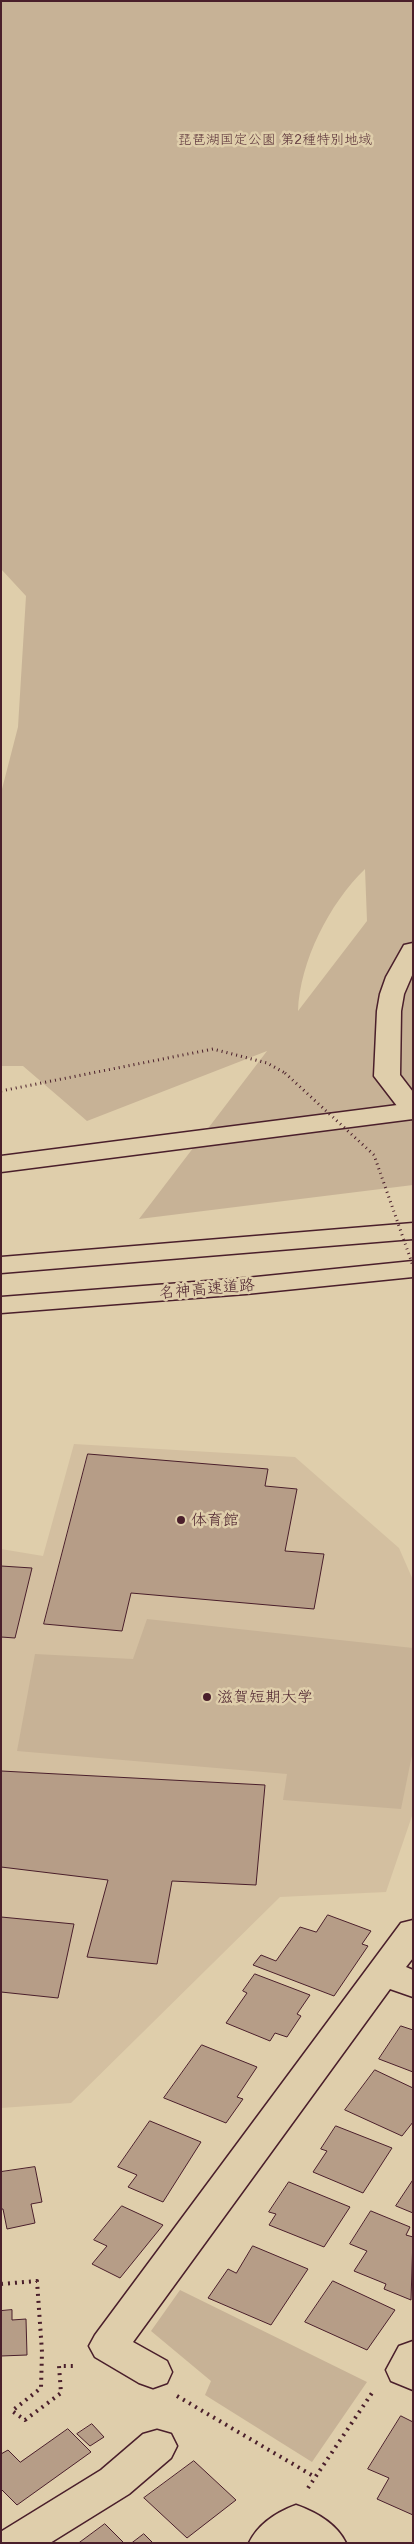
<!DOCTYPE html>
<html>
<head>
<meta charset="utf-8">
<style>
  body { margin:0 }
  #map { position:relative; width:414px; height:2544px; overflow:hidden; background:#dfceab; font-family:Mali,sans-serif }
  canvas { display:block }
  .frame { position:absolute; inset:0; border:2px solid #4a1f2b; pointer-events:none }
</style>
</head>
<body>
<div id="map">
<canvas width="414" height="2544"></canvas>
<div class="frame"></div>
</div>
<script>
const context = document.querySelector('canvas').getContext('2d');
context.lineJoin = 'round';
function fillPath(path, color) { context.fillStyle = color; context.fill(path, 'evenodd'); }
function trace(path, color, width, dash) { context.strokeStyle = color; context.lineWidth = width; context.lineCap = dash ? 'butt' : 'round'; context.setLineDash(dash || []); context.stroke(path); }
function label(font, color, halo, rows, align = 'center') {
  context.font = font + ' Mali,"Klee One",sans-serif'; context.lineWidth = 5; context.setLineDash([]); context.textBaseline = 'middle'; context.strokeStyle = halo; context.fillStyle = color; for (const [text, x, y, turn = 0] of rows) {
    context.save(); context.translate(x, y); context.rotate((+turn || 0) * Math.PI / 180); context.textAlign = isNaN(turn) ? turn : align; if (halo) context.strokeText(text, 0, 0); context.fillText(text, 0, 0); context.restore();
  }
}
fillPath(new Path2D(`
  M74,1444L295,1457L399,1548L413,1580V1813L386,1892L280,1897L71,2103L1,2108V1549L43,1556Z`), '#d3bfa0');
fillPath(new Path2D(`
  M1,1H413V1185L139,1219L267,1051L87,1121L23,1066H1V793L18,727L26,596L1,569ZM365,869L367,921L298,1011C300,961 329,904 365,869Z
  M147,1619L413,1648V1750L401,1809L283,1800L287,1774L17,1751L35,1654L133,1659Z
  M180,2290L367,2382L312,2462L205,2395L211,2381L151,2331Z`), '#c7b296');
const building = new Path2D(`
  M88,1454L268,1469L265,1486L297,1489L285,1551L324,1554L314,1609L131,1593L122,1631L44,1624Z
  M1,1566L32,1568L15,1638L1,1637Z
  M1,1771L265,1785L256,1885L172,1881L157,1964L87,1957L108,1880L1,1867Z
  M328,1915L371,1931L362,1944L368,1946L334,1996L253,1965L261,1955L276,1961L300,1927L316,1932Z
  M1,1917L74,1924L58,1998L1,1992Z
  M255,1974L310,1995L297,2014L301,2016L287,2037L275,2033L270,2041L226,2023L247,1993L243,1991Z
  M401,2026L413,2030V2072L379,2059Z
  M202,2045L257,2067L237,2097L243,2099L226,2123L164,2098Z
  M375,2070L413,2088V2122L402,2136L345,2110Z
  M150,2121L201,2142L163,2202L128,2187L137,2175L118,2167Z
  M336,2126L392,2148L363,2193L313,2172L327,2151L321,2149Z
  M35,2167L42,2202L31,2204L35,2223L7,2229L3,2209H1V2172Z
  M413,2180V2213L396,2206Z
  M289,2182L350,2207L324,2247L269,2225L276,2214L269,2212Z
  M122,2206L163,2225L120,2278L92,2264L107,2246L94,2240Z
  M371,2211L410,2227L406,2235L413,2237L411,2300L384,2289L386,2284L354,2271L367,2251L350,2244Z
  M253,2246L308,2269L271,2325L208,2298L228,2269L236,2273Z
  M333,2281L395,2310L367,2350L305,2322Z
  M12,2310V2320L26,2319L27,2355L1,2356V2311Z
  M401,2416L413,2422V2515L377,2499L389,2478L368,2469Z
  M92,2424L104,2437L90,2446L77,2434Z
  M68,2429L91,2452L17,2505L1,2489V2454L8,2450L20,2462Z
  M194,2461L236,2500L187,2538L144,2498Z
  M105,2524L124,2543H79Z
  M144,2534L153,2543H132Z`);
fillPath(building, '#b69d87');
trace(building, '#4a1f2b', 1);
const minor = new Path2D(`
  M413,1920V1958L406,1967L413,1970V1997L390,1989L133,2342L167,2361L172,2372L167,2383L153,2388L139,2383L95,2357L89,2346L95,2335L401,1923Z
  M413,2341V2390L391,2381L386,2370L399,2346Z
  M157,2430L171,2434L177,2446L171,2458L129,2494L50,2543H1L2,2531L101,2470L143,2434Z
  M296,2505C316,2512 337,2524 346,2543H249C258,2524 277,2512 296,2505Z`);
const tertiary = new Path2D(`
  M413,1103V1119L1,1172V1156Z`);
const motorway = new Path2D(`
  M413,943V973L404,994L401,1011L400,1075L413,1092V1118L404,1115L374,1076L377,1011L380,994L386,977L404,945Z
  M413,1223V1239L1,1273V1257Z
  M413,1261V1277L246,1294L1,1313V1297L246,1278Z`);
trace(minor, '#4a1f2b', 3);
trace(tertiary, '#4a1f2b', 3);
trace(motorway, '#4a1f2b', 3);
trace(new Path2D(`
  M1,1091L213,1049L267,1063L285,1073`), '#4a1f2b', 3, [1, 4]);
trace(new Path2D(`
  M1,2284L37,2281L42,2352L41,2388L12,2411L25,2420L61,2393L59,2366H77
  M177,2396L315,2477
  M308,2488L374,2390`), '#4a1f2b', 4, [2, 5]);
fillPath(minor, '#dfceab');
fillPath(tertiary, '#dfceab');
fillPath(motorway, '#dfceab');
trace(new Path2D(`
  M285,1073L374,1155L413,1266`), '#4a1f2b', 3, [1, 4]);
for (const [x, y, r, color] of [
  [181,1520,5,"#4a1f2b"],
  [207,1697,5,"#4a1f2b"]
]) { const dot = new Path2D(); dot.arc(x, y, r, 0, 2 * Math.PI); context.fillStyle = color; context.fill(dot); trace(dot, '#dfceab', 2); }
label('14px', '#5d353b', '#dfceab', [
  ["琵琶湖国定公園 第2種特別地域",275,140]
]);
label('16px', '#4a1f2b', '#dfceab', [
  ["名神高速道路",207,1289,-5]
]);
label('16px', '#4a1f2b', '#dfceab', [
  ["体育館",191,1520],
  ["滋賀短期大学",217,1697]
], 'left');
</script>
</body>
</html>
